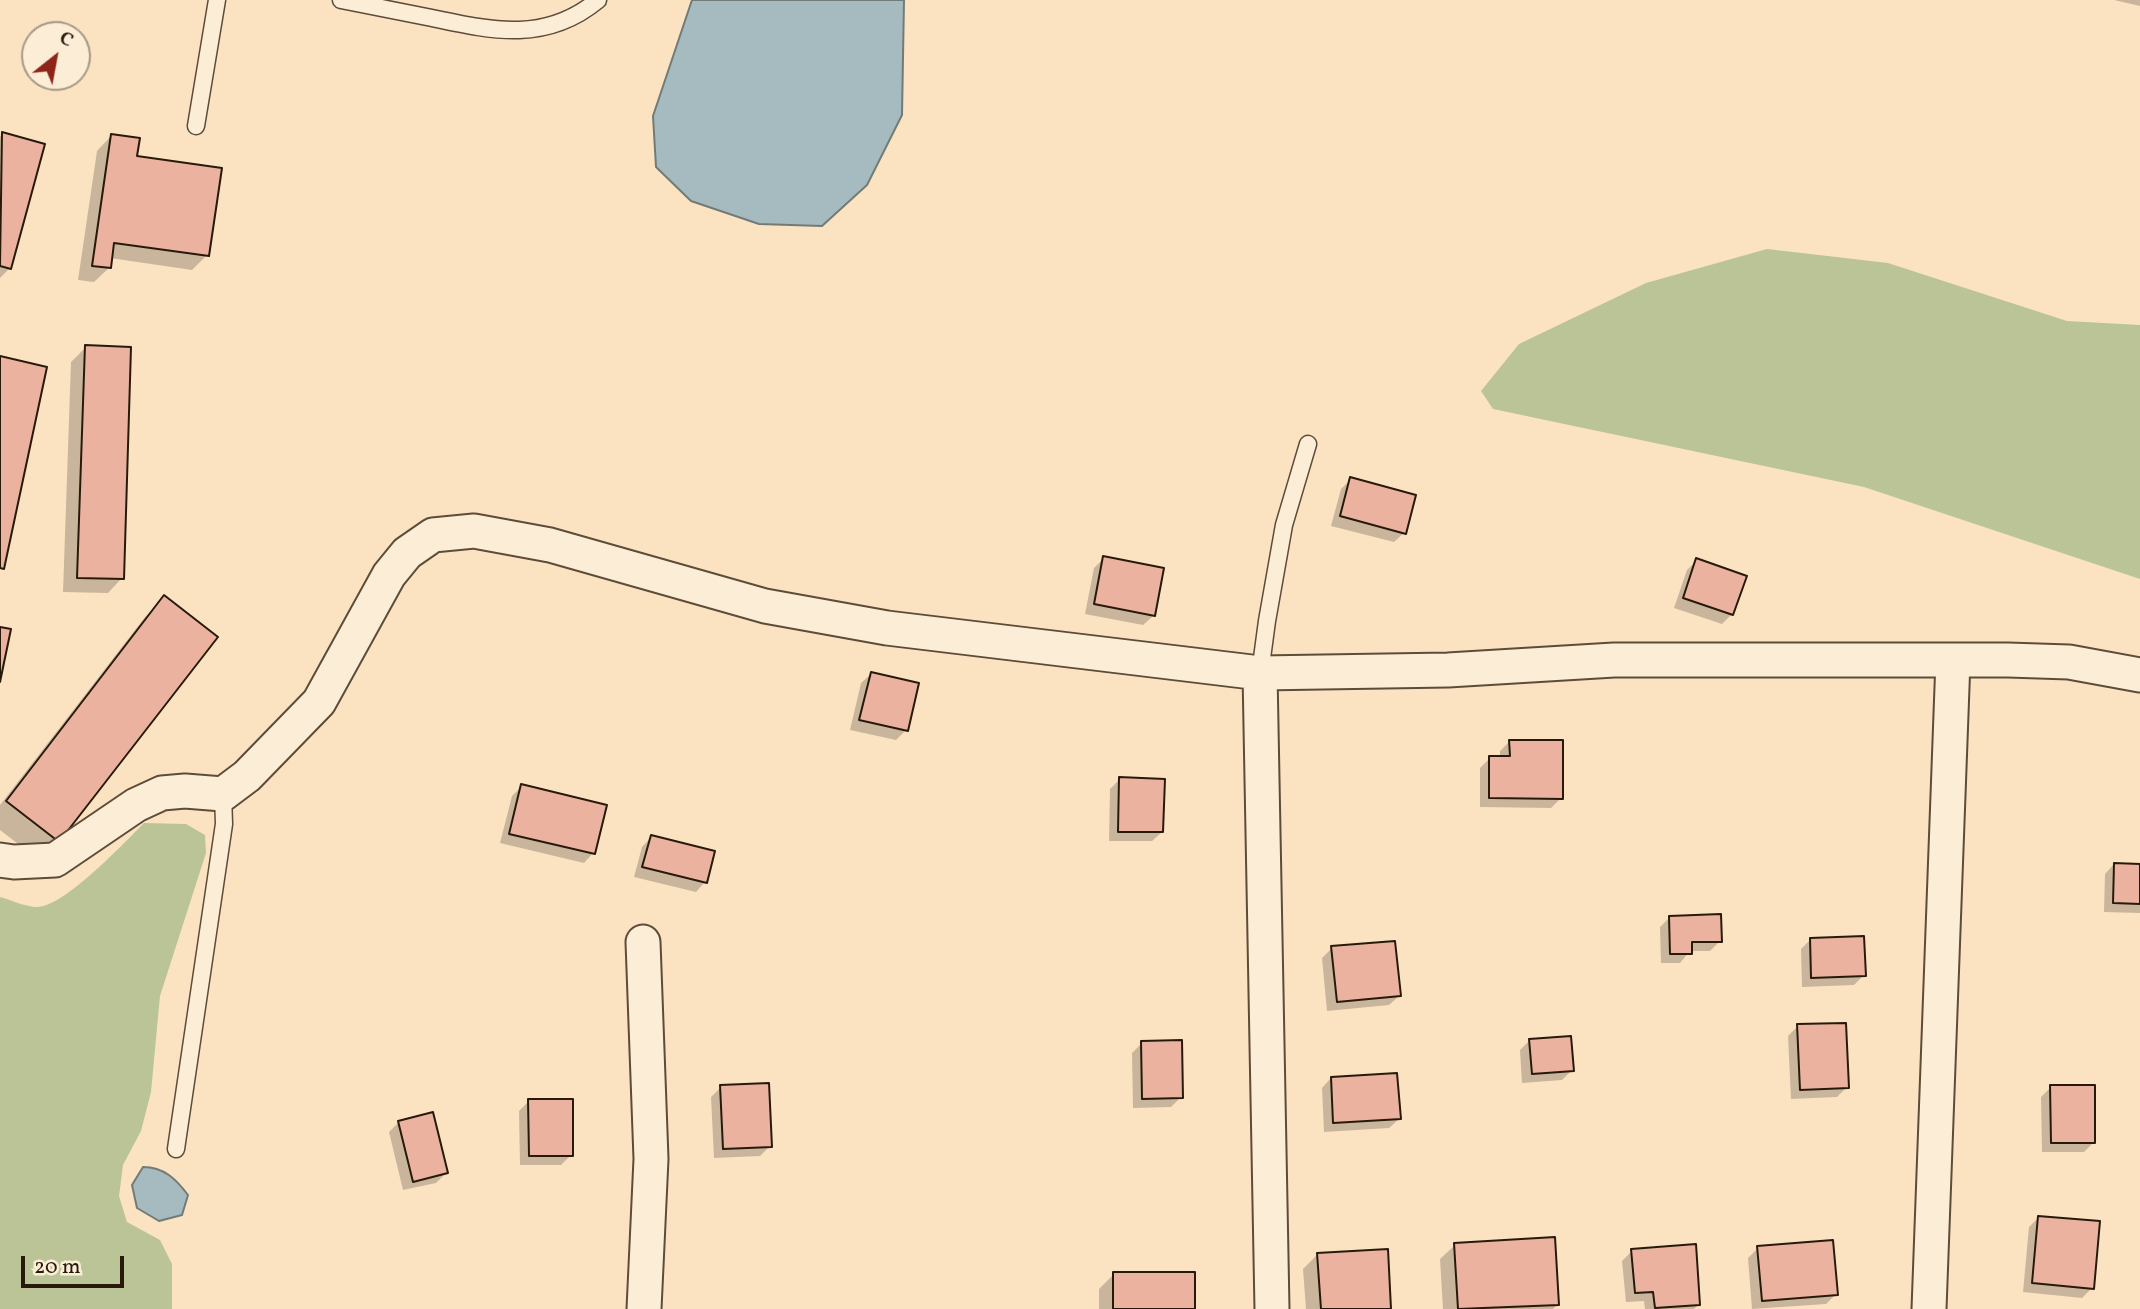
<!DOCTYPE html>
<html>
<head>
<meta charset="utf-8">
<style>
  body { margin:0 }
  #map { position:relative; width:2140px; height:1309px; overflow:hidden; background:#fbe3c2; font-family:Vollkorn,serif }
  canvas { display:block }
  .north { position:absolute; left:21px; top:21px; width:70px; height:70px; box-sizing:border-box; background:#fcedd7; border:2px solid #a79985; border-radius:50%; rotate:31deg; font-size:19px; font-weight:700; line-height:28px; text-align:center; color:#281a0b }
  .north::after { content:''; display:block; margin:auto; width:24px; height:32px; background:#8f2418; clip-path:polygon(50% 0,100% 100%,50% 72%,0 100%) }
  .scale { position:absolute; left:21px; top:1256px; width:103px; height:32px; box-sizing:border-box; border:4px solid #281a0b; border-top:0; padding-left:9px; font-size:21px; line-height:24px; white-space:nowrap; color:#281a0b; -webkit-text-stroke:5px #fcedd7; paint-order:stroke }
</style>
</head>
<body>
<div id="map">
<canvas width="2140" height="1309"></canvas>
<div class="north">С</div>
<div class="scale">20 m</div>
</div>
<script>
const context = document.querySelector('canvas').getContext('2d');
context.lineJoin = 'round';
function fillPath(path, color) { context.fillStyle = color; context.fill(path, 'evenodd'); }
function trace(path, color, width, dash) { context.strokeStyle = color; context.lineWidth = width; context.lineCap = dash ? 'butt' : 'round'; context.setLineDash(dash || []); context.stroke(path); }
fillPath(new Path2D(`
  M1767,249L1888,263L2067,321L2140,325V579L1864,487L1493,409L1481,391L1519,344L1646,283Z
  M144,823L186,824L205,835L206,853L160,996L151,1092L141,1131L123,1165L119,1196L127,1222L160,1240L172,1264V1309H0V897C11,900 26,907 37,907C64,907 124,843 144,823Z`), '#bbc496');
const water = new Path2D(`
  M692,0H904L902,115L867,185L822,226L759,224L691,201L656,167L653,116Z
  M143,1167C164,1167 176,1179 188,1195L182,1215L159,1221L137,1208L132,1185Z`);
fillPath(water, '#a5bbbf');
trace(water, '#737b77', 2);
fillPath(new Path2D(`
  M2114,0H2140V6Z
  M2,134L10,268L0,278V137Z
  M111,136L135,158L207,255L192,270L110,258L109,268L94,282L78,280L97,151Z
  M86,347L122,578L108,593L63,592L71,362Z
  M1351,479L1404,533L1394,542L1331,526L1341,489Z
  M1104,558L1153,616L1143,625L1085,614L1094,568Z
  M1697,560L1732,614L1722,624L1674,608L1687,570Z
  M165,598L58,841L39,860L0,830V805L145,617Z
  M871,674L906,730L896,740L850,730L861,683Z
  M1510,741L1561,798L1551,808L1480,807V768L1490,758H1500V751Z
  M1120,779L1162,832L1152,841H1109L1110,789Z
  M522,786L593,853L584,863L500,843L512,796Z
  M651,837L705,882L696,892L634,877L642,847Z
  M2114,864L2140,865V913L2104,912L2105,874Z
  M1670,917L1720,941L1710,951H1690L1680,963H1661L1660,927Z
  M1811,939L1864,975L1854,985L1802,987L1801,949Z
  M1332,948L1399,996L1389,1005L1327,1011L1322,958Z
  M1798,1026L1847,1087L1837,1097L1791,1099L1788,1036Z
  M1530,1040L1572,1070L1562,1080L1522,1083L1520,1050Z
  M1142,1043L1181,1097L1171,1107L1133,1108L1132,1053Z
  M1331,1078L1399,1119L1389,1128L1324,1132L1322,1088Z
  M721,1087L770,1146L760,1156L714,1158L711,1097Z
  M2051,1087L2094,1142L2084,1152H2042L2041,1097Z
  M529,1101L571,1155L561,1165H520L519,1111Z
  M399,1122L446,1173L436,1183L403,1190L389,1132Z
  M2039,1217L2092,1288L2082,1298L2023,1292L2029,1227Z
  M1455,1245L1557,1305L1553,1309H1443L1440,1259Z
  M1758,1248L1836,1294L1826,1304L1752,1309L1748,1258Z
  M1632,1251L1698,1305L1694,1309H1645L1644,1301L1626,1302L1622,1261Z
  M1318,1254L1389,1309H1306L1303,1269Z
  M1114,1274L1193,1309H1099V1289Z`), '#0003');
const building = new Path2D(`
  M2,132L45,144L11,269L0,266Z
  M111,134L140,138L137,156L222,168L209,256L114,243L111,268L92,266Z
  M85,345L131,347L124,579L77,578Z
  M0,356L47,367L4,569L0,568Z
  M1350,477L1416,495L1406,534L1340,516Z
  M1103,556L1164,568L1155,616L1094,604Z
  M1696,558L1747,576L1733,615L1683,598Z
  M164,595L218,637L59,842L6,801Z
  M0,627L11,629L0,682Z
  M871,672L919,683L908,731L859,720Z
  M1509,740H1563V799L1489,798V756H1510Z
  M1119,777L1165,779L1163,832H1118Z
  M521,784L607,805L595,854L509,834Z
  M651,835L715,851L707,883L642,867Z
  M2114,863L2140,864V904L2113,903Z
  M1721,914L1722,942H1692V954H1670L1669,916Z
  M1864,936L1866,976L1811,978L1810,938Z
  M1395,941L1401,996L1337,1002L1331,946Z
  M1846,1023L1849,1088L1800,1090L1797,1024Z
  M1571,1036L1574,1071L1532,1074L1529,1039Z
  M1182,1040L1183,1098L1142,1099L1141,1041Z
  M1397,1073L1401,1119L1333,1123L1331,1077Z
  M769,1083L772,1147L723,1149L720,1085Z
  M2050,1085H2095V1143H2051Z
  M528,1099H573V1156H529Z
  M433,1112L448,1173L413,1182L398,1121Z
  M2038,1216L2100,1221L2094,1289L2032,1283Z
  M1555,1237L1559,1305L1458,1309L1454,1243Z
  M1833,1240L1838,1295L1762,1301L1757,1246Z
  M1696,1244L1700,1305L1655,1308L1653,1292L1635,1293L1631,1249Z
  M1388,1249L1391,1309H1321L1317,1253Z
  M1113,1272H1195V1309H1113Z`);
fillPath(building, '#ebb29f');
trace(building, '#281a0b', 2);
const lane = new Path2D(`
  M341,0C371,6 402,12 432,18C493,31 546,43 598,0
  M196,126L217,0
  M1260,673L1267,621L1284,525L1308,444
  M176,1149L224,824L223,794`);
const street = new Path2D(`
  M1260,673L1272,1309
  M0,860L14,862L55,860L136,805L162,793L185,791L223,794L247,776L319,702L389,575L407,553L433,535L474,531L550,545L765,606L887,628L1260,673L1448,670L1614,660H2008L2069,662L2140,675
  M643,942L651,1159L644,1309
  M1929,1309L1953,660`);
trace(lane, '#5d4c39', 19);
trace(street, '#5d4c39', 37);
trace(lane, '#fcedd7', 16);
trace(street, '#fcedd7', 33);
</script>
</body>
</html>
